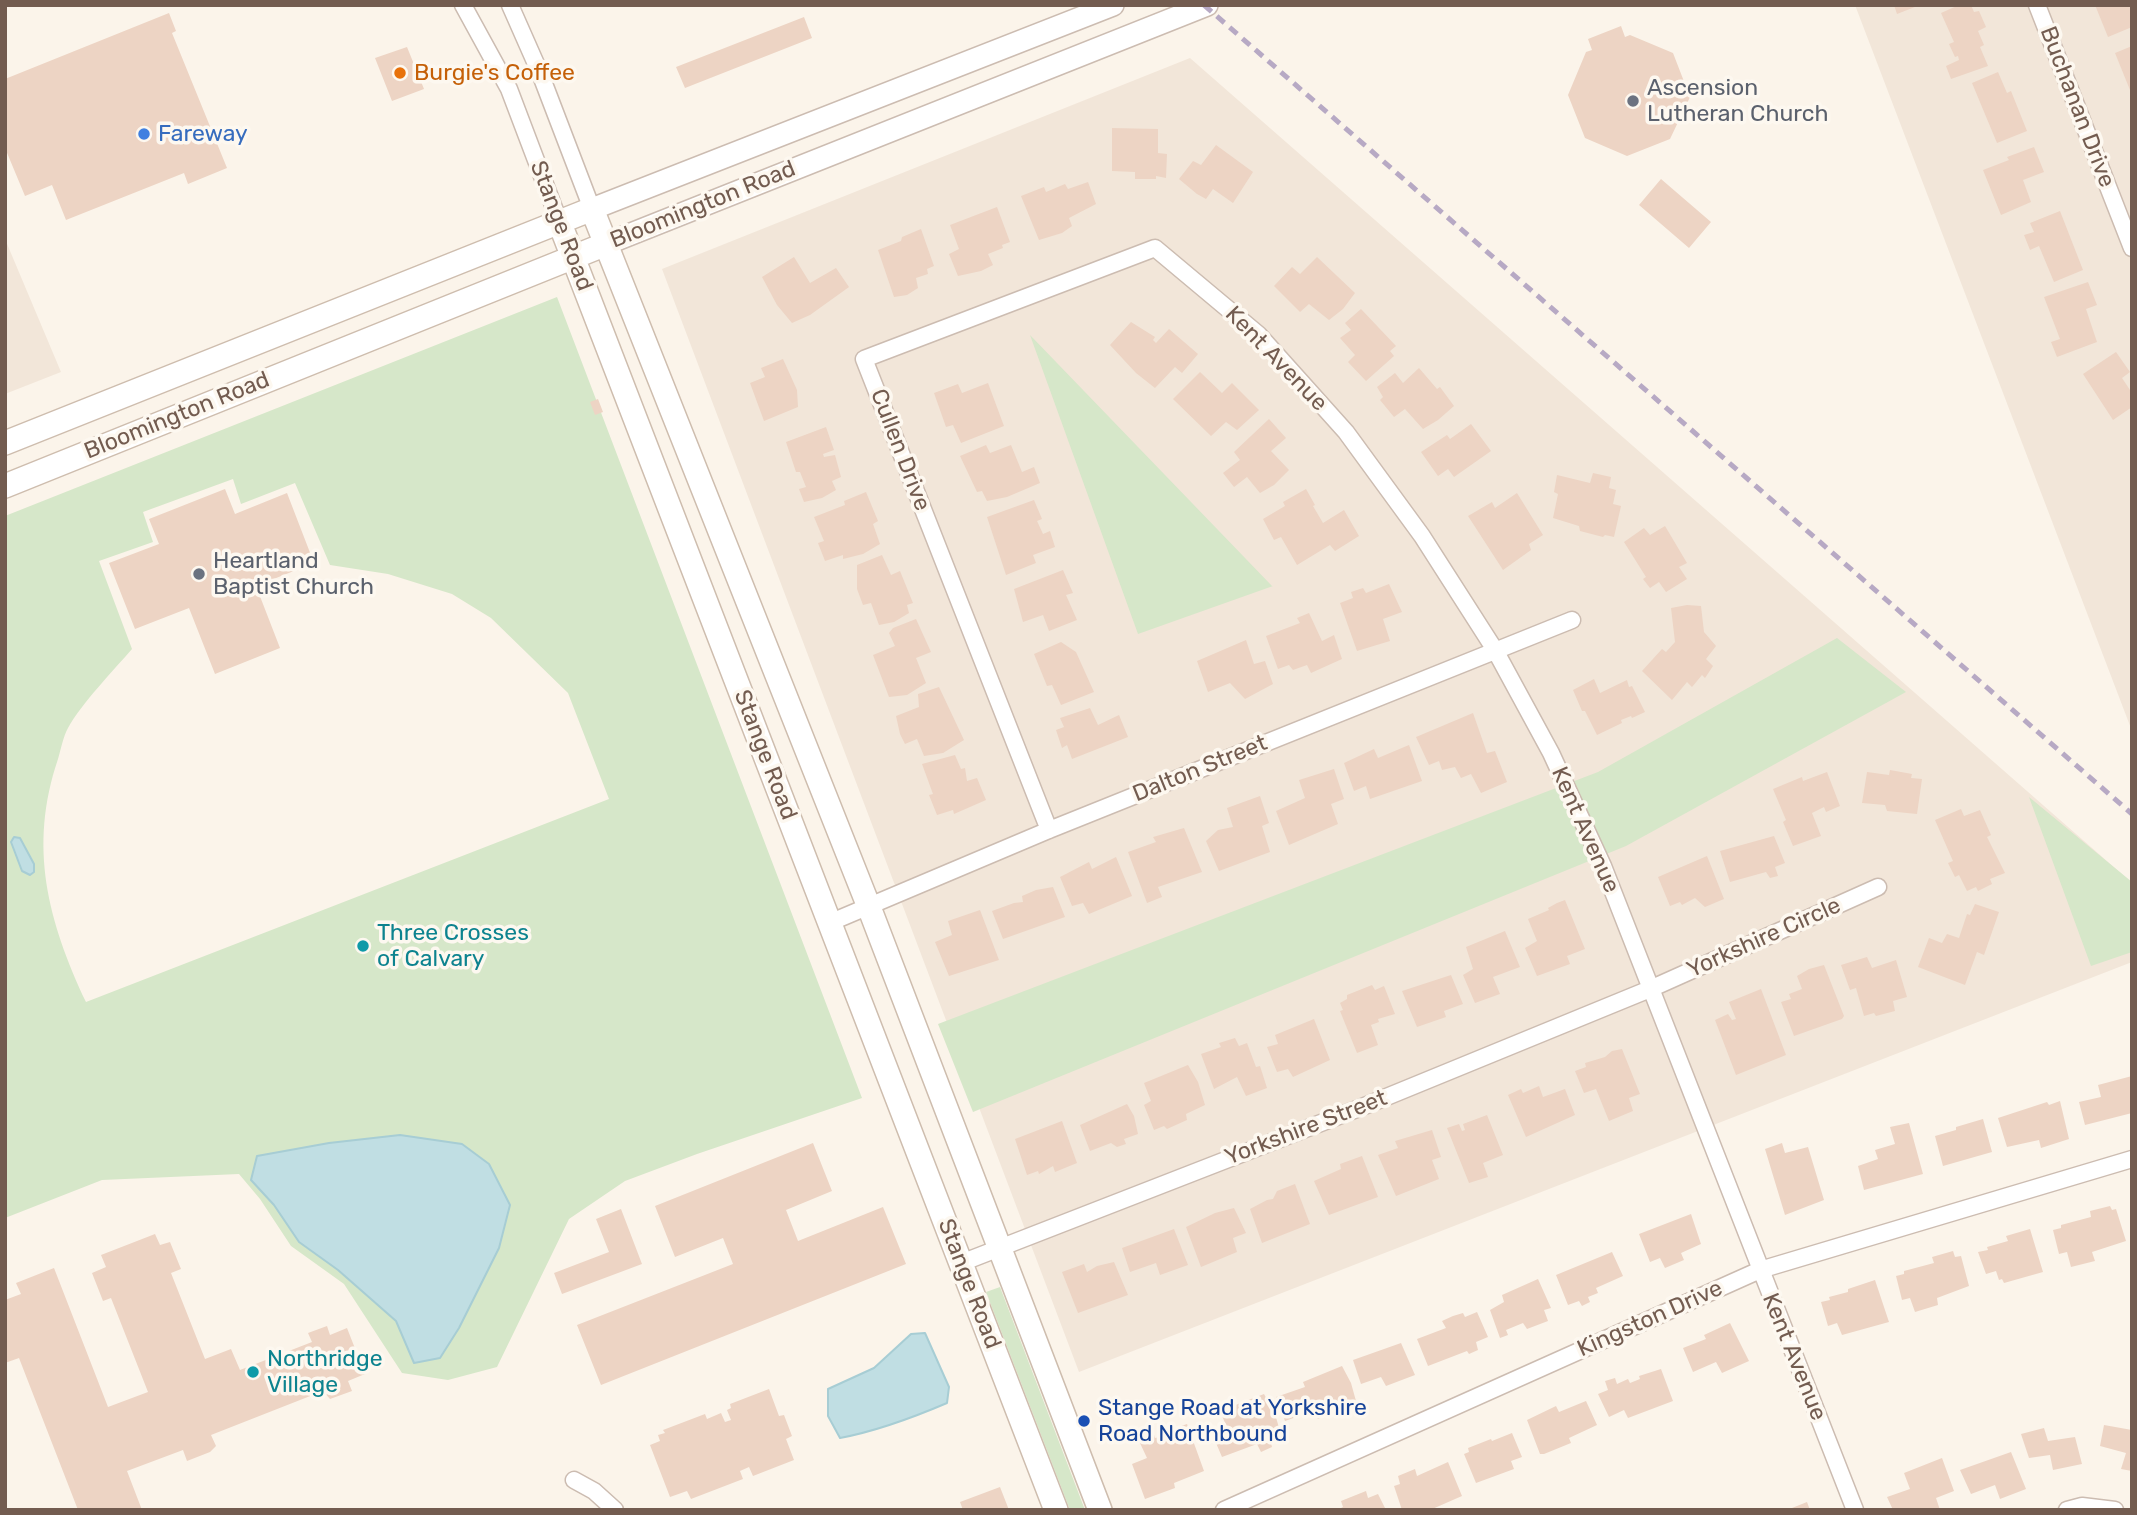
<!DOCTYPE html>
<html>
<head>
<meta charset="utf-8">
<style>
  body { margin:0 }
  #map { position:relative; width:2137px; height:1515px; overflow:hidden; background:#fbf4ea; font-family:Rubik,sans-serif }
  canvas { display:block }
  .frame { position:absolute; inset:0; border:7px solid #735c50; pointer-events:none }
</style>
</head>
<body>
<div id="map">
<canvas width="2137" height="1515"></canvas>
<div class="frame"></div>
</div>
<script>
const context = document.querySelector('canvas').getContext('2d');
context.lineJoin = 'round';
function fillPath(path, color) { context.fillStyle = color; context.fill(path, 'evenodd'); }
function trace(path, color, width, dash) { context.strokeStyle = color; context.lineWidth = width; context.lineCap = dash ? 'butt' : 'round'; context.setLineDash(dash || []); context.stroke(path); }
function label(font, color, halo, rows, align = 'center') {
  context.font = font + ' Rubik,sans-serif'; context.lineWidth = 7; context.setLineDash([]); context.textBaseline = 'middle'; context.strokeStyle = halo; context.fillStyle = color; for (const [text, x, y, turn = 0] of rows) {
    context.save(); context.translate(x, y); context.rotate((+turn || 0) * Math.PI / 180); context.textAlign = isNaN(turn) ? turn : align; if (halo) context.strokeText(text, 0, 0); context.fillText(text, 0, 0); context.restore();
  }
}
fillPath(new Path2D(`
  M1855,5H2132V731Z
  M1190,58L2132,883V962L1079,1372L662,269Z
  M5,239L61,372L5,394Z`), '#f2e6d9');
fillPath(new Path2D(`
  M557,297L862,1098L697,1154L625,1181L569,1219L497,1367L448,1380L402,1373L344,1284L291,1246L260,1199L239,1174L102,1180L5,1218V516ZM233,479L241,504L295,483L330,565L388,574L452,594L491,618L568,693L609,799L86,1002C48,921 28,847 58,759C61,749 63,737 68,728C82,703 113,671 132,649L99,561L153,542L143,512Z
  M1030,335L1272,586H1273L1138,634Z
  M1837,638L1906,692L1626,846L973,1112L938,1024L1598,772Z
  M2029,797L2132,882V952L2091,966Z
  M1000,1287L1085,1510H1070L986,1292Z`), '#d6e7c9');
const water = new Path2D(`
  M14,837L20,838L34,864V872L30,875L22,871L11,842Z
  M400,1135L462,1144L489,1164L510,1205L499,1248L459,1328L440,1358L414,1363L396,1321L338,1270L299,1242L274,1205L251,1180L257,1156L329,1143Z
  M925,1333L949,1387L947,1403C912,1418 877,1431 840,1438L828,1416V1389L874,1368L911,1334Z`);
fillPath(water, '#c0dee3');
trace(water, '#a7cdd4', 2);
fillPath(new Path2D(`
  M1894,5H1920L1897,14Z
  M1959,5H1971L1974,12L1979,11L1986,27L1978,31L1984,45L1980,47L1988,66L1951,79L1946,66L1959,60L1958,56L1955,57L1949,44L1954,42L1941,13Z
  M2095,5H2130L2132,27L2108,37Z
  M169,13L176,31L172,33L227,168L188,184L184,173L66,220L52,185L25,196L5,148V79Z
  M804,17L812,38L685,88L676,67Z
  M1621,26L1625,37L1630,35L1673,53L1690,97L1670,139L1627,156L1585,138L1568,95L1586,52L1592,50L1588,39Z
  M2132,46V95L2115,53Z
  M407,47L424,89L392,101L375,58Z
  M1998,72L2007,93L2011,91L2027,131L1997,143L1972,83Z
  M1112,128L1158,129V153L1167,154L1166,178L1156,176V179H1135V172L1112,171Z
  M1216,145L1253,172L1233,203L1213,189L1206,199L1197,194L1179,179L1193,161L1201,165Z
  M2034,147L2044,172L2023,180L2031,202L2001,215L1983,170L2009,160L2007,157Z
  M1661,179L1711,222L1689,248L1639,205Z
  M1088,182L1096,204L1069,218L1072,226L1062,233L1039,240L1021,196L1044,187L1046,192L1065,184L1068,189Z
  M997,207L1010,242L1002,245L1003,248L988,254L993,265L981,271L958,276L949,254L959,249L950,225Z
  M2060,211L2083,270L2054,282L2039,246L2030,250L2024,235L2034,232L2030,223Z
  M921,229L934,266L927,269L928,274L916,278L918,288L907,295L894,297L878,250L901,241L902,237Z
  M794,257L810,283L836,268L849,287L810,315L792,323L777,305L762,277Z
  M1317,257L1355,293L1343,309L1329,320L1309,304L1300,312L1274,286L1292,267L1300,274Z
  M2088,282L2097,305L2086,309L2097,342L2057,357L2051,342L2060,339L2044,297Z
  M1361,309L1396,346L1390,351L1394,356L1366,381L1348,362L1355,355L1340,338L1351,330L1345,323Z
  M1131,322L1155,337L1153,340L1156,343L1169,329L1198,354L1182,373L1175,367L1155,388L1136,373L1110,345Z
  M2116,352L2130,372L2122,378L2132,393V407L2113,420L2083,374Z
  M783,359L797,390L798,407L764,421L750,383L765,377L761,368Z
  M1419,368L1437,389L1440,387L1454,406L1438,420L1423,429L1405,409L1394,417L1380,400L1383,397L1377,387L1395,373L1403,383Z
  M1200,372L1222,393L1232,383L1259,410L1237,430L1226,422L1211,436L1173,399Z
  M988,383L1004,426L961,443L953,425L946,427L934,393L958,384L962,393Z
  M598,399L603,412L595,415L590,402Z
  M1269,419L1286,438L1271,451L1289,470L1274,485L1260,493L1247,477L1234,487L1223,473L1240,460L1234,452Z
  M1471,424L1491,451L1454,477L1448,469L1438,476L1421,452L1447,435L1450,439Z
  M826,427L834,450L823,454L824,457L835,455L841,477L832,481L836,490L822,498L804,502L799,489L806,487L800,472H796L786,442Z
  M986,445L990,453L1011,445L1022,472L1034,467L1040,483L1007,497L987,501L982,491L977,492L960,456Z
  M1593,473L1611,477L1609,488L1616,490L1613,504L1621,506L1614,537L1605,535L1603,537L1580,531L1579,526L1553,518L1558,494L1554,492L1557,475L1590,483Z
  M225,489L235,514L287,493L314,563L256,586L280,648L215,674L189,608L135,629L109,563L159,544L149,519Z
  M1306,489L1315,505L1313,506L1323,523L1344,510L1359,536L1335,551L1330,545L1297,565L1281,537L1274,540L1263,519L1285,506L1283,502Z
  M866,492L878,521L873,524L880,544L863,554L843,559V555L825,561L818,543L824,541L814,517L845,505L844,501Z
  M1517,493L1543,535L1529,544L1531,550L1503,570L1468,516L1492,502L1495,508Z
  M1034,500L1042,519L1037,521L1043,534L1050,531L1055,547L1033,555L1036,563L1006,575L987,517Z
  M1665,526L1687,563L1679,567L1687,579L1666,592L1659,582L1650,588L1643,579L1646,577L1624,542L1644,528L1650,535Z
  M882,555L891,575L900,571L913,603L907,605L909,613L894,622L879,625L871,603L863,605L857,589V565Z
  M1063,570L1073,593L1066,595L1077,620L1049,631L1043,615L1023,622L1014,589Z
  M1389,584L1402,612L1383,619L1390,641L1357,651L1340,603L1353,598L1351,592L1363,588L1366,593Z
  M1687,605L1701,606L1704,632L1716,646L1706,659L1713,666L1705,678L1702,675L1692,687L1687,682L1672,700L1642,671L1662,649L1666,652L1675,642L1671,608Z
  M1309,613L1322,641L1334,635L1342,659L1311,673L1307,665L1293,670L1289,665L1278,669L1266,636L1300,623L1297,618Z
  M916,619L931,652L916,658L926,683L907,695L889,697L873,655L895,646L889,633L893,628Z
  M1246,640L1254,664L1265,661L1273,684L1245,699L1230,683L1208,692L1197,661Z
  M1061,642L1076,652L1094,692L1061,705L1052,685L1047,686L1034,654Z
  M1594,679L1600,693L1627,680L1629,687L1632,686L1645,712L1632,718L1631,716L1621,720L1622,723L1597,735L1585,711H1582L1573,690Z
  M939,687L964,740L943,753L924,756L917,739L905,744L900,734L896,716L919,707L918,694Z
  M1090,708L1098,725L1119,715L1128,737L1072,759L1067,745L1062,748L1056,730L1064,727L1060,718Z
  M1473,713L1487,753L1495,751L1507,782L1481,793L1471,774L1461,778L1455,767L1442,770L1439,761L1429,765L1416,737Z
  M1409,745L1422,781L1370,799L1366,786L1354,791L1344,763L1374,749L1378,758Z
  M955,755L961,769L965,768L967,781L977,778L986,800L954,814L953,810L937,815L929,795L933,794L922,764Z
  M1334,769L1344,799L1331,804L1338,824L1289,845L1276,811L1305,798L1299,780Z
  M1890,770L1912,774L1911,778L1922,779L1917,814L1887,811L1885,805L1862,803L1867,772L1889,775Z
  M1827,772L1840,806L1826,812L1824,807L1812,813L1821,836L1793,846L1783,822L1786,820L1773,789L1802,777L1803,781Z
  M1260,796L1269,823L1262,826L1270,852L1219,871L1206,841L1218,830L1233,827L1227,808Z
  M1961,809L1964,816L1980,810L1991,835L1987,837L2005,873L1990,879L1992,884L1978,891L1976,887L1967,891L1959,875L1955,877L1948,863L1953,861L1935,820Z
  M1184,828L1202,872L1158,887L1162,897L1147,903L1128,852L1156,842L1153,837Z
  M1774,836L1785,863L1775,867L1778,876L1770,878L1766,872L1730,882L1720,851Z
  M1707,856L1724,899L1705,907L1695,898L1682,905L1680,902L1670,906L1658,877Z
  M1116,857L1132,896L1089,914L1083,903L1072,906L1060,877L1089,862L1092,869Z
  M1053,887L1065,917L1003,939L992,911L1014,903L1023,902L1022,896L1036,890Z
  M1565,900L1585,949L1567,956L1570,964L1537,976L1525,948L1537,941L1528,919L1549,910L1548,908L1557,903Z
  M1975,904L1999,912L1984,955L1977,952L1965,985L1918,967L1929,938L1942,943L1947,934L1959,938L1967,914L1970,915Z
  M980,910L999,960L949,976L935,942L952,935L948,921Z
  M1505,931L1520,967L1493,977L1500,994L1475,1003L1463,975L1473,969L1466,947Z
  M1867,957L1872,968L1896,960L1907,997L1893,1001L1895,1011L1876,1016L1874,1013L1864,1016L1856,988L1850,990L1841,965Z
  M1824,965L1844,1016L1842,1019L1794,1036L1781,1002L1791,999L1789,994L1802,989L1797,976L1809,969Z
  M1451,975L1463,1004L1444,1011L1446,1017L1417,1027L1402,991Z
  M1372,985L1375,990L1384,986L1395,1014L1378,1019L1379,1022L1371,1025L1378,1045L1357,1053L1340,1011L1343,1010L1340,1003L1347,999V995Z
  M1761,989L1786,1055L1736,1075L1715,1020L1728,1014L1732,1020L1736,1019L1729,1002Z
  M1314,1019L1330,1060L1293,1077L1288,1069L1277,1072L1267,1047L1278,1044L1275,1035Z
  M1235,1038L1239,1046L1247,1043L1256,1067L1260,1066L1267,1088L1246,1096L1237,1077L1214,1089L1201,1054L1221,1047L1219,1043Z
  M1622,1049L1640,1094L1629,1098L1633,1111L1609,1121L1596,1089L1584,1093L1575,1071L1586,1067L1585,1063L1605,1057L1612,1051Z
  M1188,1065L1198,1082L1205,1105L1186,1114L1187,1120L1167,1129L1164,1126L1154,1130L1144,1105L1151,1101L1144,1083Z
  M2132,1076V1113L2085,1125L2079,1102L2101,1097L2098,1085Z
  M1539,1086L1543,1097L1565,1089L1575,1115L1526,1137L1508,1095L1521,1089L1523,1093Z
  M2060,1101L2069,1139L2041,1148L2039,1140L2007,1147L1998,1118L2047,1102L2049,1105Z
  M1127,1104L1134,1116L1138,1134L1124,1139L1126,1144L1117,1147L1111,1143L1090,1151L1080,1125Z
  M1487,1115L1503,1155L1483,1163L1488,1177L1469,1183L1447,1128L1459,1124L1462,1131L1465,1130L1463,1124Z
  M1983,1119L1992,1152L1943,1166L1935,1136L1956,1130V1127Z
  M1062,1121L1077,1163L1055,1172L1053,1166L1039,1174L1038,1171L1027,1175L1015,1139Z
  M1909,1123L1923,1174L1864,1190L1858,1166L1878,1159L1875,1150L1895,1144L1890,1127Z
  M1432,1130L1441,1157L1432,1160L1439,1179L1396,1196L1378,1155L1398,1148L1395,1141Z
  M813,1143L832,1191L786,1210L798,1241L883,1207L906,1264L601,1385L577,1325L733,1264L723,1238L675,1257L655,1206Z
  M1782,1143L1785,1153L1808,1147L1824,1200L1785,1215L1765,1149Z
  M1362,1156L1378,1197L1329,1215L1314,1181L1341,1169L1340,1164Z
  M1295,1184L1310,1224L1262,1243L1250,1209L1267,1200L1273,1199L1277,1191Z
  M2110,1206L2112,1210L2116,1209L2126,1241L2092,1252L2095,1261L2071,1267L2067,1252L2059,1254L2053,1230L2061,1228V1225L2091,1217L2090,1211Z
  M1234,1208L1246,1233L1233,1238L1237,1252L1201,1267L1186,1227L1215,1213Z
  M621,1209L642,1264L562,1294L554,1273L609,1252L596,1219Z
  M1691,1214L1701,1244L1681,1253L1684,1260L1665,1268L1660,1258L1650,1262L1639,1234Z
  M1174,1229L1188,1265L1160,1275L1156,1263L1130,1272L1122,1248Z
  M2030,1229L2043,1272L2004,1283L2002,1279L1999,1280L1996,1271L1986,1274L1978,1252L1988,1250L1987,1247L2008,1241L2006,1236Z
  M155,1234L160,1245L170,1242L181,1269L171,1273L205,1359L231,1349L240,1370L312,1342L308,1333L327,1326L330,1335L347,1328L365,1374L348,1381L352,1391L330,1399L323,1391L211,1435L216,1446L210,1452L187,1461L183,1450L127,1471L142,1510H78L19,1358L5,1363V1300L21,1294L16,1283L54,1268L108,1407L148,1392L111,1298L103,1301L92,1273L106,1267L101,1255Z
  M1953,1251L1955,1257L1961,1256L1969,1286L1937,1298L1938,1305L1915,1312L1910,1298L1902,1300L1896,1276L1904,1274V1271L1934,1263L1932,1257Z
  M1612,1252L1623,1276L1596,1288L1598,1293L1588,1297L1590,1302L1582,1306L1579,1301L1568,1305L1556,1275Z
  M1114,1262L1128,1295L1078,1313L1062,1272L1084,1264L1087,1272L1097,1266Z
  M1538,1279L1551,1308L1544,1310L1548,1321L1527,1329L1523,1323L1506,1330L1508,1335L1500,1338L1490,1310L1504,1302L1502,1295Z
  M1875,1280L1889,1322L1842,1335L1837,1323L1828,1326L1821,1302L1830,1300L1829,1297L1848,1292V1289Z
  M1477,1312L1488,1337L1476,1342L1478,1350L1469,1354L1467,1351L1428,1366L1417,1339L1446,1328L1442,1321L1453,1316L1463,1313L1465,1317Z
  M1730,1323L1749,1361L1722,1373L1716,1362L1693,1372L1683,1348L1706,1339L1704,1335Z
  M1401,1343L1415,1375L1386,1386L1381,1377L1361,1384L1353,1360Z
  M1342,1366L1351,1383L1356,1401L1346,1405L1347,1408L1318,1419L1313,1411L1285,1421L1276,1397L1305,1387L1303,1382Z
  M1661,1369L1673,1401L1628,1418L1624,1410L1609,1417L1598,1394L1608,1390L1605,1381L1615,1378L1617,1384L1628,1379L1630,1383L1640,1379L1639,1376Z
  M769,1389L779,1416L784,1415L792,1436L786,1439L794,1460L753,1476L749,1467L740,1471L743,1479L691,1499L687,1491L670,1497L650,1445L660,1441L658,1435L665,1433L663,1430L705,1414L707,1419L721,1413L725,1422L731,1420L727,1410L731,1408L730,1404Z
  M1264,1394L1275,1414L1282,1438L1271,1443L1272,1447L1261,1452L1257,1444L1222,1457L1213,1436L1228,1430L1220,1411Z
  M1586,1401L1597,1425L1569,1438L1571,1443L1544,1454H1540L1527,1420L1556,1406L1559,1412Z
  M1187,1424L1204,1471L1174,1483L1175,1488L1145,1499L1132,1464L1147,1458L1139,1441L1154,1435L1155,1438L1162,1436L1161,1433Z
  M2104,1425L2132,1430V1471L2121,1469L2126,1453L2100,1446Z
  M2044,1428L2048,1441L2075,1437L2082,1464L2053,1470L2050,1455L2029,1458L2021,1434Z
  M1512,1433L1522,1457L1511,1461L1514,1469L1476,1483L1464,1454L1469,1452L1468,1448L1491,1439L1492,1441Z
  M2011,1452L2026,1489L2000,1499L1995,1485L1971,1494L1960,1470Z
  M1942,1458L1954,1491L1936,1498L1940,1510H1893L1887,1497L1910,1489L1904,1473Z
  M1448,1462L1462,1496L1430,1510H1402L1394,1486L1400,1484L1398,1476L1415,1469L1417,1476Z
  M1000,1487L1009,1510H963L960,1502Z
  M1366,1491L1368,1498L1378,1494L1386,1510H1337L1343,1507L1341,1501Z
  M1807,1502L1810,1510H1787Z`), '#edd4c4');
const minor = new Path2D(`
  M463,5L509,89L559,221
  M510,5L540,73L592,209
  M2037,5L2132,248
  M1049,830L864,359L1155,248L1259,335L1346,432L1422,536L1495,650L1551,753L1603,866L1855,1510
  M829,923L1049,830L1572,620
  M961,1263L1362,1107L1650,989L1878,887
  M574,1480L594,1491L615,1510
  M1224,1510L1760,1270L2132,1159
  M2067,1510L2082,1506L2115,1510`);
const tertiary = new Path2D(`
  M592,209L1113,5
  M606,244L1207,5`);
const secondary = new Path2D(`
  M559,221L1056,1510
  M5,443L592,209L869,907L1100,1510
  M5,486L606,244`);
trace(minor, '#ccbcb1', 19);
trace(tertiary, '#ccbcb1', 24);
trace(secondary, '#cebdae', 26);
trace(minor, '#fff', 16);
trace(tertiary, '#fff', 21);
trace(secondary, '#fff', 23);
trace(new Path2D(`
  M1204,5L2132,814`), '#b7a9c4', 5, [10, 7]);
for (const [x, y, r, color] of [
  [400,73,7,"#e8710a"],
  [1633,101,7,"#6b7280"],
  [144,134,7,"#3f7fe0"],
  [199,574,7,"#6b7280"],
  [363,946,7,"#0f9aa8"],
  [253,1372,7,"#0f9aa8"],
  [1084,1421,7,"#1a4fb4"]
]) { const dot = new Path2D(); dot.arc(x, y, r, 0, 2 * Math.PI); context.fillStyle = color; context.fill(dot); trace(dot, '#fdf8f0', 2.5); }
label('23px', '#c56008', '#fdf8f0', [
  ["Burgie's Coffee",414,73]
], 'left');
label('23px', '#5b616d', '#fdf8f0', [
  ["Ascension",1647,88],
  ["Lutheran Church",1647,114],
  ["Heartland",213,561],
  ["Baptist Church",213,587]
], 'left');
label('23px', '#735c50', '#fdf8f0', [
  ["Buchanan Drive",2077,107,69],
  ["Bloomington Road",703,205,-22],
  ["Stange Road",561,226,69],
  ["Kent Avenue",1276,359,46],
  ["Bloomington Road",177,416,-22],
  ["Cullen Drive",900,450,69],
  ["Stange Road",765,755,69],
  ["Dalton Street",1200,769,-22],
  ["Kent Avenue",1585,830,66],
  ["Yorkshire Circle",1764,938,-24],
  ["Yorkshire Street",1306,1128,-21],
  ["Stange Road",969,1284,69],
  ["Kingston Drive",1650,1319,-24],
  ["Kent Avenue",1794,1357,68]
]);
label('23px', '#366cbe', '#fdf8f0', [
  ["Fareway",158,134]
], 'left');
label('23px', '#0d838f', '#fdf8f0', [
  ["Three Crosses",377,933],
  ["of Calvary",377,959],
  ["Northridge",267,1359],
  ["Village",267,1385]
], 'left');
label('23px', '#164399', '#fdf8f0', [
  ["Stange Road at Yorkshire",1098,1408],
  ["Road Northbound",1098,1434]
], 'left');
</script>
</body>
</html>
